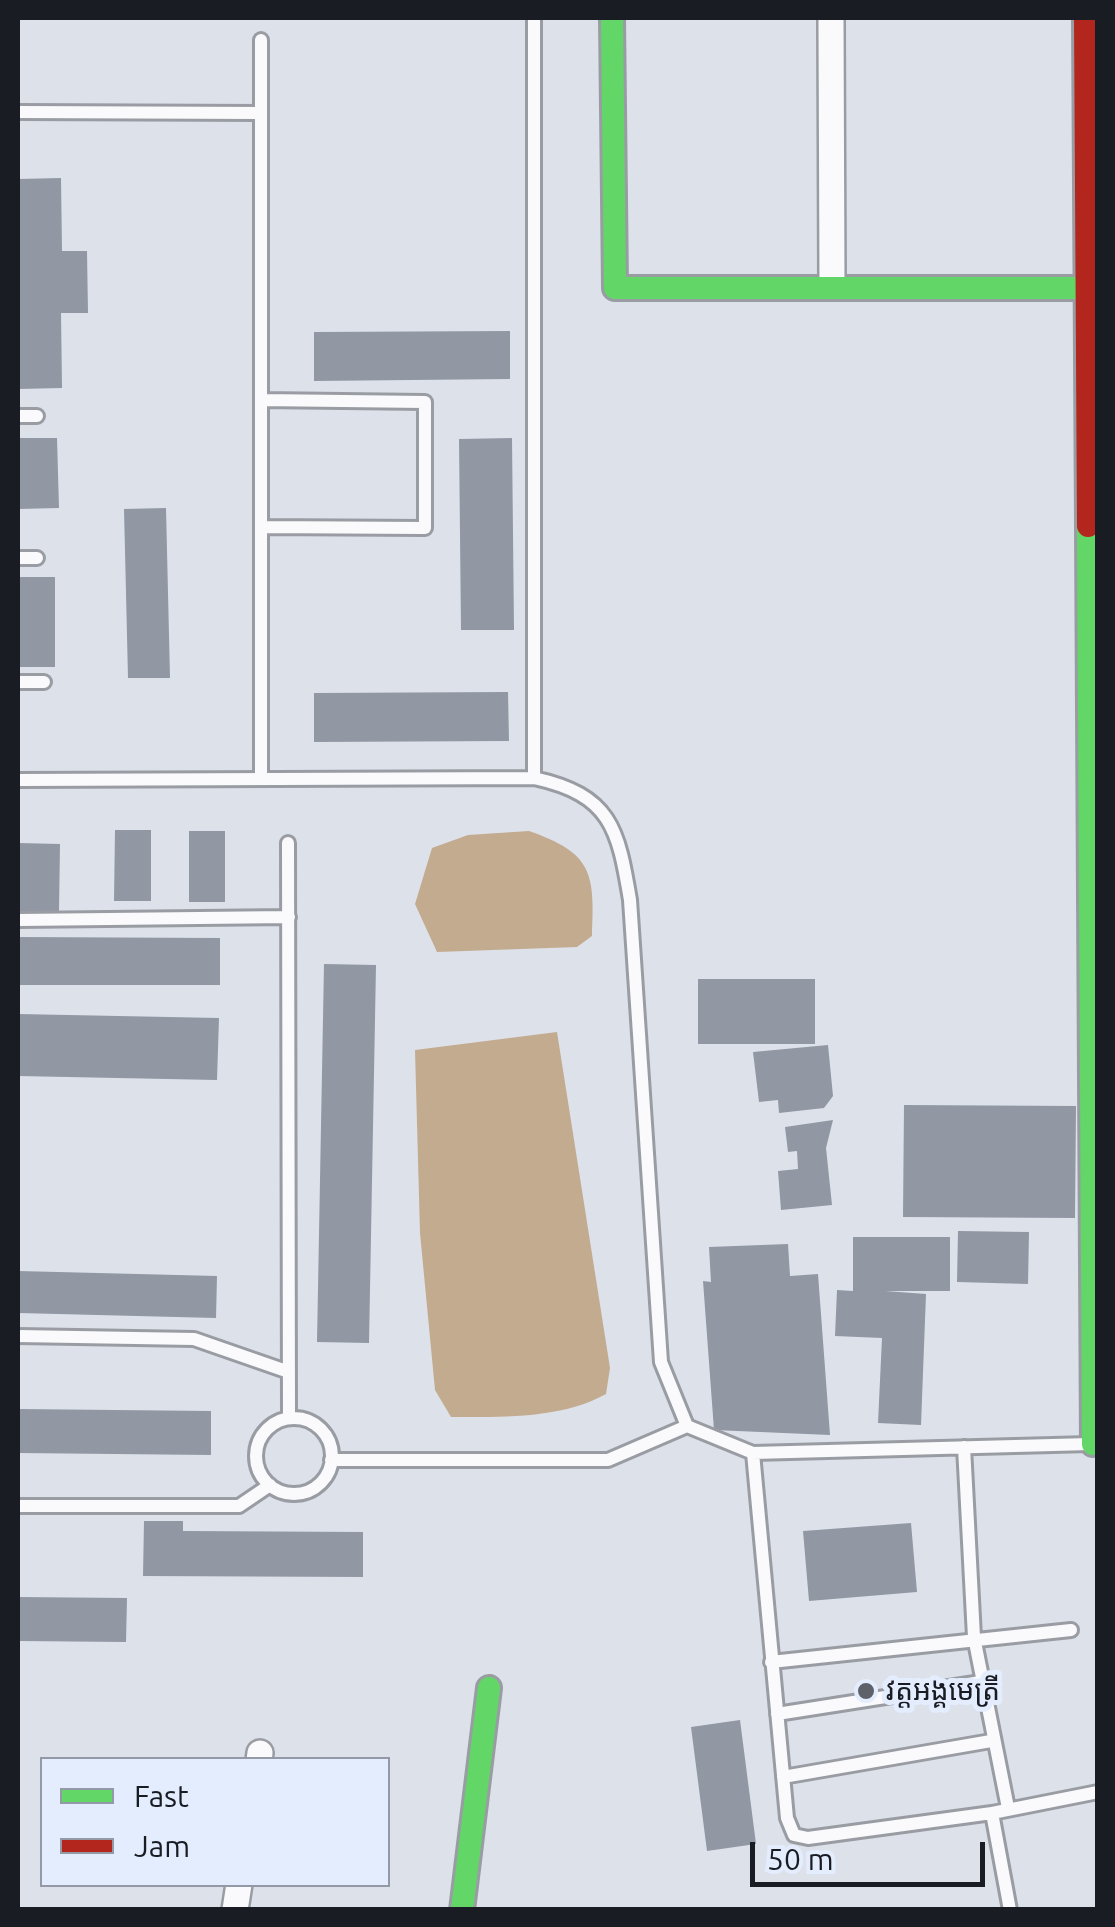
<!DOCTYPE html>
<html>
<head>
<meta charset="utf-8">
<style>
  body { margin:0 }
  #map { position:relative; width:1115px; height:1927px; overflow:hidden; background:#dde1ea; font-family:Ubuntu,sans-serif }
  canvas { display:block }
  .frame { position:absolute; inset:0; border:20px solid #191c22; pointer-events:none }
  .legend { position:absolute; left:40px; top:1757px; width:350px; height:130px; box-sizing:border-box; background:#e4edfe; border:2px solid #9399a6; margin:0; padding:12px 18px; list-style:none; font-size:30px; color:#191c22 }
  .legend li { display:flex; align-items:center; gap:20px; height:50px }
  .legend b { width:50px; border:2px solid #9399a6 }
  .scale { position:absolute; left:750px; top:1842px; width:235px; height:45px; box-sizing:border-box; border:5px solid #191c22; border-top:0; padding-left:12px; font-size:30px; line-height:35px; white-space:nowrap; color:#191c22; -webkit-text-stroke:8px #e4edfe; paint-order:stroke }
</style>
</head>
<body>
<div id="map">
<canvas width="1115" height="1927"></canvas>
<div class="frame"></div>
<ul class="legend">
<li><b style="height:12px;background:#63d668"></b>Fast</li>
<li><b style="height:12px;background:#b3261e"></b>Jam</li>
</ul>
<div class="scale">50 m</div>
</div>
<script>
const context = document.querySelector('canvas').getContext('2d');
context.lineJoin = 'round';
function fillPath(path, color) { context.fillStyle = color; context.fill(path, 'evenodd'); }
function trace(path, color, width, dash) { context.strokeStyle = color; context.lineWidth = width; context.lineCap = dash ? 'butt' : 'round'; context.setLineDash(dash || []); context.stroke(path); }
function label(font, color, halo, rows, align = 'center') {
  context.font = font + ' Ubuntu,"Noto Sans Khmer",sans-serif'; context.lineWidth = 10; context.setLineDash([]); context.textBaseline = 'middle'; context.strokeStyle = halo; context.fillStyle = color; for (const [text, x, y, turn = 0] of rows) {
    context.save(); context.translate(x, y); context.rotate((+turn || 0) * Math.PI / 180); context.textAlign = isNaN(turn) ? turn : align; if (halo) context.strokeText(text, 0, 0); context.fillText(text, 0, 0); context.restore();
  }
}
fillPath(new Path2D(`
  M529,831C592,853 595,872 592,936L577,947L437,952L415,904L432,848L468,835Z
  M557,1032L610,1368L606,1394C561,1419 502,1417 451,1417L435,1390L420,1233L415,1050Z`), '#c3ab90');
fillPath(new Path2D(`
  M61,178L62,251H87L88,313H61L62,388L18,389V179Z
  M510,331V379L314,381V332Z
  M18,438H57L59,508L18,509Z
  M512,438L514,630H461L459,439Z
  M166,508L170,678H128L124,509Z
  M18,577H55V667H18Z
  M508,692L509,741L314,742V693Z
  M115,830H151V901H114Z
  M189,831H225V902H189Z
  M18,843L60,844L59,911H18Z
  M18,937L220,938V985H18Z
  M324,964L376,965L369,1343L317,1342Z
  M698,979H815V1044H698Z
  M18,1014L219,1018L217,1080L18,1076Z
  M828,1045L833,1096L824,1108L779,1113L778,1100L759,1102L753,1052Z
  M904,1105L1076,1106L1075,1218L903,1217Z
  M833,1120L826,1148L832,1205L781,1210L778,1171L798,1169L797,1151L788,1152L785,1127Z
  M958,1231L1029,1232L1028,1284L957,1282Z
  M853,1237H950V1291H885L926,1294L921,1425L878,1423L882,1338L835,1336L837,1290L853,1291Z
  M788,1244L790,1276L818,1274L830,1435L714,1430L703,1281L711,1282L709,1247Z
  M18,1271L217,1276L216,1318L18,1313Z
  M18,1409L211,1411V1455L18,1453Z
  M144,1521H183V1531L363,1532V1577L143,1576Z
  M911,1523L917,1592L809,1601L803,1531Z
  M18,1597L127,1598L126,1642L18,1641Z
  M740,1720L756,1844L707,1851L691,1727Z`), '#9197a3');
const lane = new Path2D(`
  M534,18V778
  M261,40V778
  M18,112L261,113
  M261,400L425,402V528L261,527
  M18,416H37
  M18,558H37
  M18,682H44
  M18,780L534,778C611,795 618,828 630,900L661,1362L687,1426L753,1453L1090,1444
  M288,843L289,1417
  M18,920L289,917
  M18,1336L194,1339L289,1372
  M256 1456a38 38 0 1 1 76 0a38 38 0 1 1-76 0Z
  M964,1447L974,1637L1008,1808
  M753,1453L787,1818L794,1835L808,1838L992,1813
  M331,1460H608L687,1426
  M18,1506H239L270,1485
  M771,1662L1071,1630
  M777,1714L981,1682
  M783,1777L991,1741
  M1010,1910L992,1813L1098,1792`);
const street = new Path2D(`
  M831,21L832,286
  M259,1760L260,1753
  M235,1910L239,1884`);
const fast = new Path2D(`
  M612,18L615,288H1087
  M1088,526L1093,1444
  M462,1910L489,1688`);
const jam = new Path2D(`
  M1085,18L1088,526`);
trace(lane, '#999da3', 18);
trace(street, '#999da3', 30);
trace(fast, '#999da3', 28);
trace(jam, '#999da3', 28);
trace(lane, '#fafafc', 12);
trace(street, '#fafafc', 25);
trace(fast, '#63d668', 22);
trace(jam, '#b3261e', 22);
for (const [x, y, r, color] of [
  [866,1691,10,"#5e6168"]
]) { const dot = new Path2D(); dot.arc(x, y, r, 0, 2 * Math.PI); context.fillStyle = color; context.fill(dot); trace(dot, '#e4edfe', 4); }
label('28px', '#191c22', '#e4edfe', [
  ["វត្តអង្គមេត្រី",886,1691]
], 'left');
</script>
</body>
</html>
